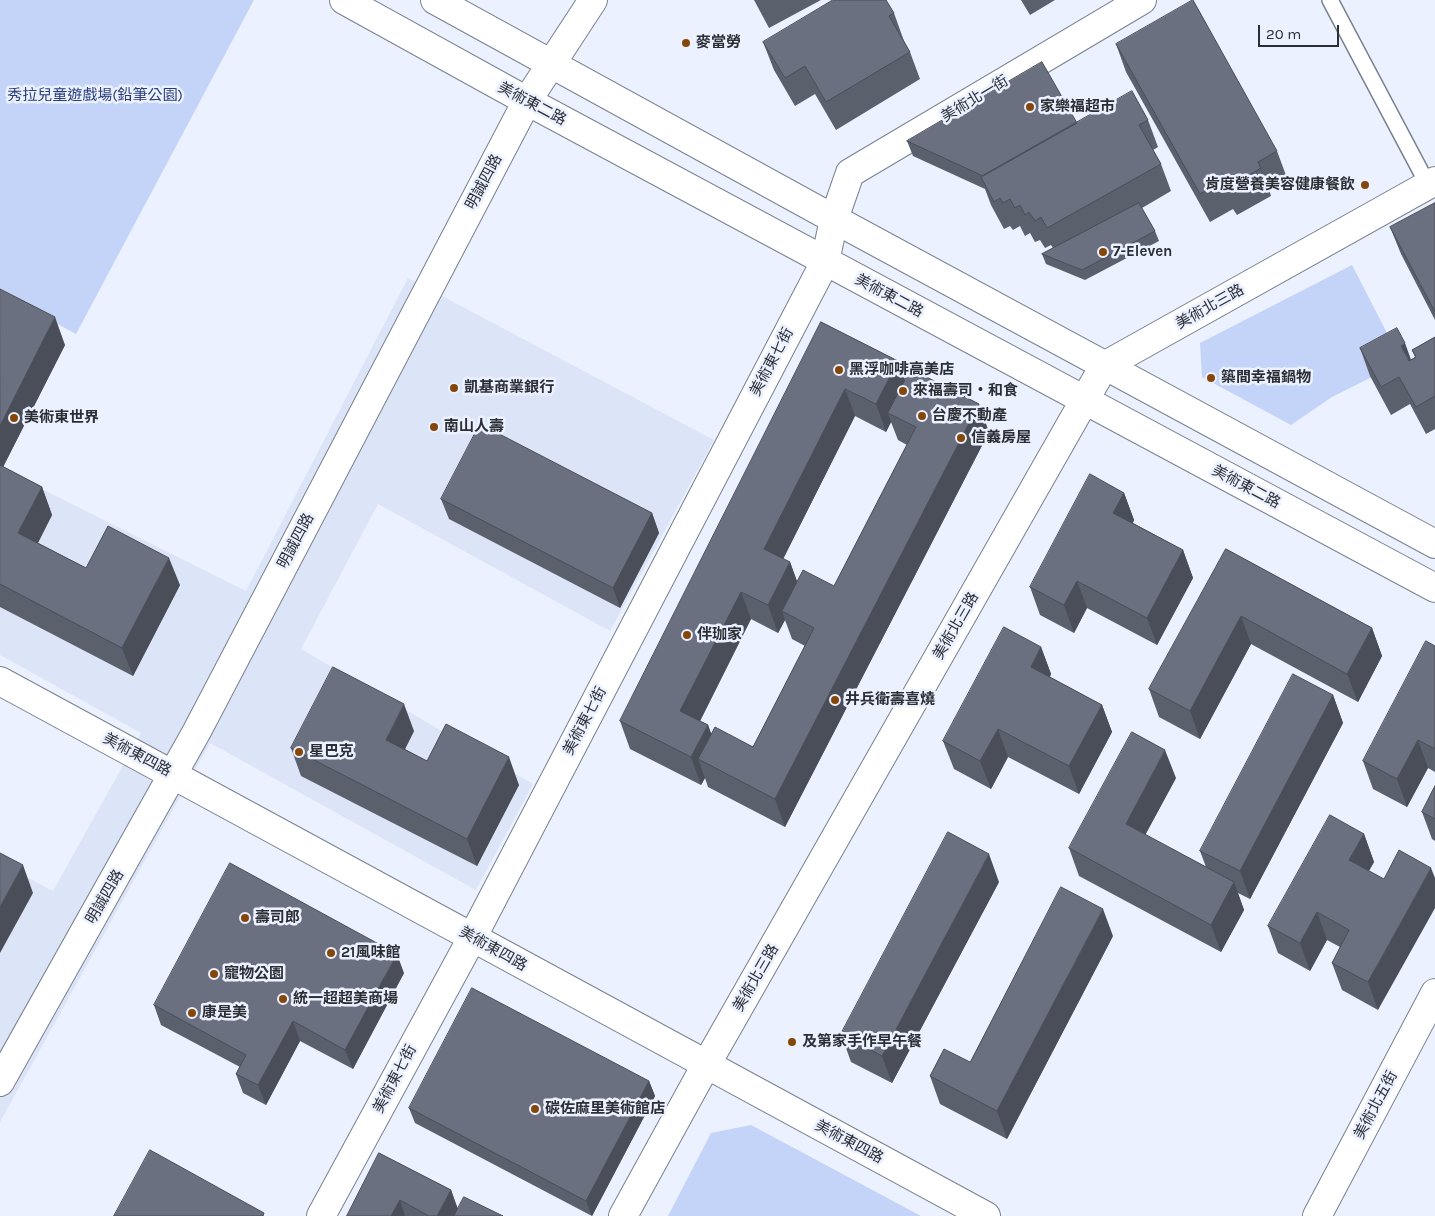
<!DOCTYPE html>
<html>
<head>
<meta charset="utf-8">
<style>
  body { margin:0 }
  #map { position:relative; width:1435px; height:1216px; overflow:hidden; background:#ebf1ff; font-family:Karla,sans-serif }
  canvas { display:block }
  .scale { position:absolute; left:1258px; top:25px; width:81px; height:22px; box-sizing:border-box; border:2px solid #2b2e34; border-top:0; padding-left:6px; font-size:15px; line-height:18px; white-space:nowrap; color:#2b2e34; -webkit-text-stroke:4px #ebf1ff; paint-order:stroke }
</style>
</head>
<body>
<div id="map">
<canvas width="1435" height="1216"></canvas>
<div class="scale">20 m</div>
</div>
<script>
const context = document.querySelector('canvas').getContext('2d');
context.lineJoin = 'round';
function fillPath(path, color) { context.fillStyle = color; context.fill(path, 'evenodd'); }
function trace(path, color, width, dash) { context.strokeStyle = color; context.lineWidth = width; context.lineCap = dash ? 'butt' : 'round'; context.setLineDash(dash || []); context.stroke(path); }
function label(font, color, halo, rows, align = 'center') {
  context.font = font + ' Karla,"Noto Sans TC",sans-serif'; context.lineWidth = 5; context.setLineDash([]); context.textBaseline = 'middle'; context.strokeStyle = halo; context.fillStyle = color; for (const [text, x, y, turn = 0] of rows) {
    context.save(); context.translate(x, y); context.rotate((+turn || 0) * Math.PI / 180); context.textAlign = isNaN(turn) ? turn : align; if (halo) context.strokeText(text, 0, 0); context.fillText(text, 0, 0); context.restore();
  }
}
fillPath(new Path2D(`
  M408,278L714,440L610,631L378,504L301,649L533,784L476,890L210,743L0,1122V863L53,891L141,733L0,655V489L8,472L246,591Z`), '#dce4f7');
fillPath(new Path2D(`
  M0,0H254L76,334L0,293Z
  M1352,265L1402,362L1332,397L1291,425L1202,377L1200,343Z
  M751,1125L921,1216H668L711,1133Z`), '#c4d4f8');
const lane = new Path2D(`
  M1330,0L1428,185`);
const street = new Path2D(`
  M0,681L986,1216
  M321,1216L472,938L825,262L834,219L850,173L1142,0
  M623,1216L706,1065L1104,366L1435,181
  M1317,1216L1435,993`);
const secondary = new Path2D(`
  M344,0L527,101L1435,588
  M435,0L834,219L1435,544
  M0,1082L197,731L527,101L593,0`);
trace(lane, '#79808f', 18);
trace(street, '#79808f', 30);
trace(secondary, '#79808f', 30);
trace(lane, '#fff', 15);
trace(street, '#fff', 28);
trace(secondary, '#fff', 28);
fillPath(new Path2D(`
  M754,0H821L769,28Z
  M1021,0H1055L1030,15Z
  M894,13L904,41L910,52L920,79L836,130L815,94L795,106L774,70L763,42Z
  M1116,44L1277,151L1287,178L1269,189L1271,196L1237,215L1233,209L1210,222L1126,72Z
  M1148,120L1158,147L1153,150L1161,164L1171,191L1142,208L1155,231L1159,241L1085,280L1046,264L1042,254L1053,248L1051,245L1045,248L1040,240L1035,242L1030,233L1025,236L1020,226L1013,230L1010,226L1004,229L991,205L985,189L913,156L907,141L1077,123Z
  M1435,203V320L1401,254L1390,227Z
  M0,289L65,345L3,467L42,487L52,515L38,543L86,568L180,585L133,676L0,607Z
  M821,322L898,361L905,380L989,432L785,827L708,787L705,778L701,785L630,749L620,721ZM855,416L886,432L891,422L898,440L907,445L834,586L797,581L790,562L783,559ZM751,619L778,633L785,620L792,639L805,646L753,747L711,734L708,725L700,721Z
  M1435,337V429L1426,434L1410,404L1391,415L1370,376L1360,348L1411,360L1415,357L1412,350Z
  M1124,493L1134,520L1133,523L1183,550L1193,578L1157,645L1087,608L1074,633L1040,615L1030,587Z
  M441,499L652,513L659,533L620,608L449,519Z
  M1226,549L1372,628L1382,656L1358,702L1251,644L1200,739L1159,717L1149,689Z
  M1435,646V772L1428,768L1407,807L1373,789L1363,761Z
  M1041,647L1051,674L1050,677L1102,705L1112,732L1079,794L1008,757L991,789L954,769L943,741Z
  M1333,695L1343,723L1250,899L1238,893L1244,910L1221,952L1079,876L1069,848L1176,778L1145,835L1206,867L1200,851Z
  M414,731L405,749L427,761L519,785L477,866L301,776L291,748Z
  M1435,786V841L1432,839L1422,812Z
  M1364,834L1374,862L1369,871L1378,1010L1342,990L1332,963L1340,947L1327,940L1310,971L1278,953L1268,926Z
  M999,882L892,1083L851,1062L841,1034Z
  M1113,936L1007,1139L940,1104L930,1076L970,1062Z
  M404,973L353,1069L300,1041L266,1105L243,1093L236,1074L240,1067L161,1025L154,1005Z
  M649,1081L655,1096L592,1216L415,1123L409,1108Z
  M379,1153L451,1190L458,1209L503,1216H347Z`), '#5b606d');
fillPath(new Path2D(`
  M55,317L65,345L0,473V426Z
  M1405,343L1415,371L1401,346Z
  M898,361L908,388L888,413L891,422L886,432L876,404Z
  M845,389L855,416L774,577L764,549Z
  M979,404L989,432L785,827L775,799Z
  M42,487L52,515L29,560L18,533Z
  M1124,493L1134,520L1123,540L1113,513Z
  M652,513L659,533L620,608L613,588Z
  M1183,550L1193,578L1157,645L1147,618Z
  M169,558L180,585L133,676L122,648Z
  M790,562L800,590L782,611L785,620L778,633L768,605Z
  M1077,581L1087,608L1074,633L1064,605Z
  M741,592L751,619L691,739L680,711Z
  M1241,616L1251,644L1200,739L1190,711Z
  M1372,628L1382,656L1358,702L1347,674Z
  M1041,647L1051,674L1041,695L1031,667Z
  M1333,695L1343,723L1250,899L1240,871Z
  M404,704L414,731L396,767L386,740Z
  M1102,705L1112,732L1079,794L1069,766Z
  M708,725L718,752L698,759L705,778L701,785L691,757Z
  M998,729L1008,757L991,789L980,761Z
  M1418,740L1428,768L1407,807L1397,779Z
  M1165,750L1176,778L1136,852L1126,824Z
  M509,757L519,785L477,866L467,839Z
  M1364,834L1374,862L1359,887L1349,860Z
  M989,854L999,882L892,1083L882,1056Z
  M23,865L33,893L0,953V907Z
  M1431,868L1435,878V908L1378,1010L1368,982Z
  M1234,882L1244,910L1221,952L1211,925Z
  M1103,909L1113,936L1007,1139L997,1111Z
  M1317,912L1327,940L1310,971L1300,943Z
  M397,954L404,973L353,1069L345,1050Z
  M293,1021L300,1041L266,1105L258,1085Z
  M649,1081L655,1096L592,1216L586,1201Z
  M451,1190L460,1216H437Z
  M400,1200L405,1216H391Z`), '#4a4e59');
const building = new Path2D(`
  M833,0H886L894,13L889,16L910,52L826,102L805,66L785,78L763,42Z
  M1193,0L1277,151L1258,162L1261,168L1227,188L1223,181L1200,194L1116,44Z
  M1042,62L1077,123L983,176L907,141Z
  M1132,91L1148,120L1139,125L1161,164L1047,228L1041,217L1035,221L1029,212L1025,215L1020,205L1015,208L1010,199L1003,203L1000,198L994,202L981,177Z
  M1139,203L1155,231L1082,270L1042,254Z
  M1435,203V312L1390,227Z
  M0,289L55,317L0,426Z
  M821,322L898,361L876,404L845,389L764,549L790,562L768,605L741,592L680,711L708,725L691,757L620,721Z
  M1397,328L1405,343L1401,346L1409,361L1416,357L1412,350L1435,337V396L1416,407L1399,377L1381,387L1360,348Z
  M911,369L979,404L775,799L698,759L715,727L753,747L814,628L782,611L803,570L834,586L916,427L888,413Z
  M480,424L652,513L613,588L441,499Z
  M0,465L42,487L18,533L86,568L108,526L169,558L122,648L0,584Z
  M1090,474L1124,493L1113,513L1183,550L1147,618L1077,581L1064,605L1030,587Z
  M1226,549L1372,628L1347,674L1241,616L1190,711L1149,689Z
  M1004,627L1041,647L1031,667L1102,705L1069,766L998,729L980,761L943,741Z
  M1426,641L1435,646V749L1418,740L1397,779L1363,761Z
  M333,667L404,704L386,740L427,761L446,724L509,757L467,839L291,748Z
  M1293,674L1333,695L1240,871L1200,851Z
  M1132,732L1165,750L1126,824L1234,882L1211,925L1069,848Z
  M1435,786V819L1422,812Z
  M1330,815L1364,834L1349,860L1384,879L1399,850L1431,868L1368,982L1332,963L1349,930L1317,912L1300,943L1268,926Z
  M948,832L989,854L882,1056L841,1034Z
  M0,853L23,865L0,907Z
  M230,863L397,954L345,1050L293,1021L258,1085L236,1074L246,1055L154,1005Z
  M1061,887L1103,909L997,1111L930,1076L944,1049L970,1062Z
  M472,988L649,1081L586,1201L409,1108Z
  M150,1150L264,1213L263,1216H114Z
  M379,1153L451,1190L437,1216H429L400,1200L391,1216H347Z
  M464,1197L503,1216H454Z`);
fillPath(building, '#6a707f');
trace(building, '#4a4e59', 1);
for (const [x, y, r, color] of [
  [686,43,5,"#85460a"],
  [1030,107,5,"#85460a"],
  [1365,185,5,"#85460a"],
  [1103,252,5,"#85460a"],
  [839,370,5,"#85460a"],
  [1211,378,5,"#85460a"],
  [454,388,5,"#85460a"],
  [903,391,5,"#85460a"],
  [922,416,5,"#85460a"],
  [14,418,5,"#85460a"],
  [434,427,5,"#85460a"],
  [961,438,5,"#85460a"],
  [687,635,5,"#85460a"],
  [835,700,5,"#85460a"],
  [299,752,5,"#85460a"],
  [245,918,5,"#85460a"],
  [331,953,5,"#85460a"],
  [214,974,5,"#85460a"],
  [283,999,5,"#85460a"],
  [192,1013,5,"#85460a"],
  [792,1042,5,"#85460a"],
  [535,1109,5,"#85460a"]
]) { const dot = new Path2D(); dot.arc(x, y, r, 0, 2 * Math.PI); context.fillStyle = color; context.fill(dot); trace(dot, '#ebf1ff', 2); }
label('bold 15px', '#2b2e34', '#ebf1ff', [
  ["麥當勞",696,43],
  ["家樂福超市",1040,107],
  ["肯度營養美容健康餐飲",1355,185,"right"],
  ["7-Eleven",1113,252],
  ["黑浮咖啡高美店",849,370],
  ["築間幸福鍋物",1221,378],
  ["凱基商業銀行",464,388],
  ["來福壽司‧和食",913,391],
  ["台慶不動產",932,416],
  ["美術東世界",24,418],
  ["南山人壽",444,427],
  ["信義房屋",971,438],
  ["伴珈家",697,635],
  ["井兵衛壽喜燒",845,700],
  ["星巴克",309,752],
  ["壽司郎",255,918],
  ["21風味館",341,953],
  ["寵物公園",224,974],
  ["統一超超美商場",293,999],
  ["康是美",202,1013],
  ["及第家手作早午餐",802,1042],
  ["碳佐麻里美術館店",545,1109]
], 'left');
label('15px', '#293c78', '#ebf1ff', [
  ["秀拉兒童遊戲場(鉛筆公園)",95,96]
]);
label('15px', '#2b2e34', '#ebf1ff', [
  ["美術北一街",975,99,-31],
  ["美術東二路",532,104,28],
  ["明誠四路",484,182,-62],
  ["美術東二路",889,296,28],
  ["美術北三路",1210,307,-29],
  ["美術東七街",772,362,-62],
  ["美術東二路",1246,487,28],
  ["明誠四路",296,541,-62],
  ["美術北三路",956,626,-60],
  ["美術東七街",585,721,-62],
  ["美術東四路",137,755,28],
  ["明誠四路",105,897,-60],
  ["美術東四路",493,949,29],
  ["美術北三路",756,978,-60],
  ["美術東七街",395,1079,-62],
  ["美術北五街",1376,1105,-62],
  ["美術東四路",849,1142,28]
]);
</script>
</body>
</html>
